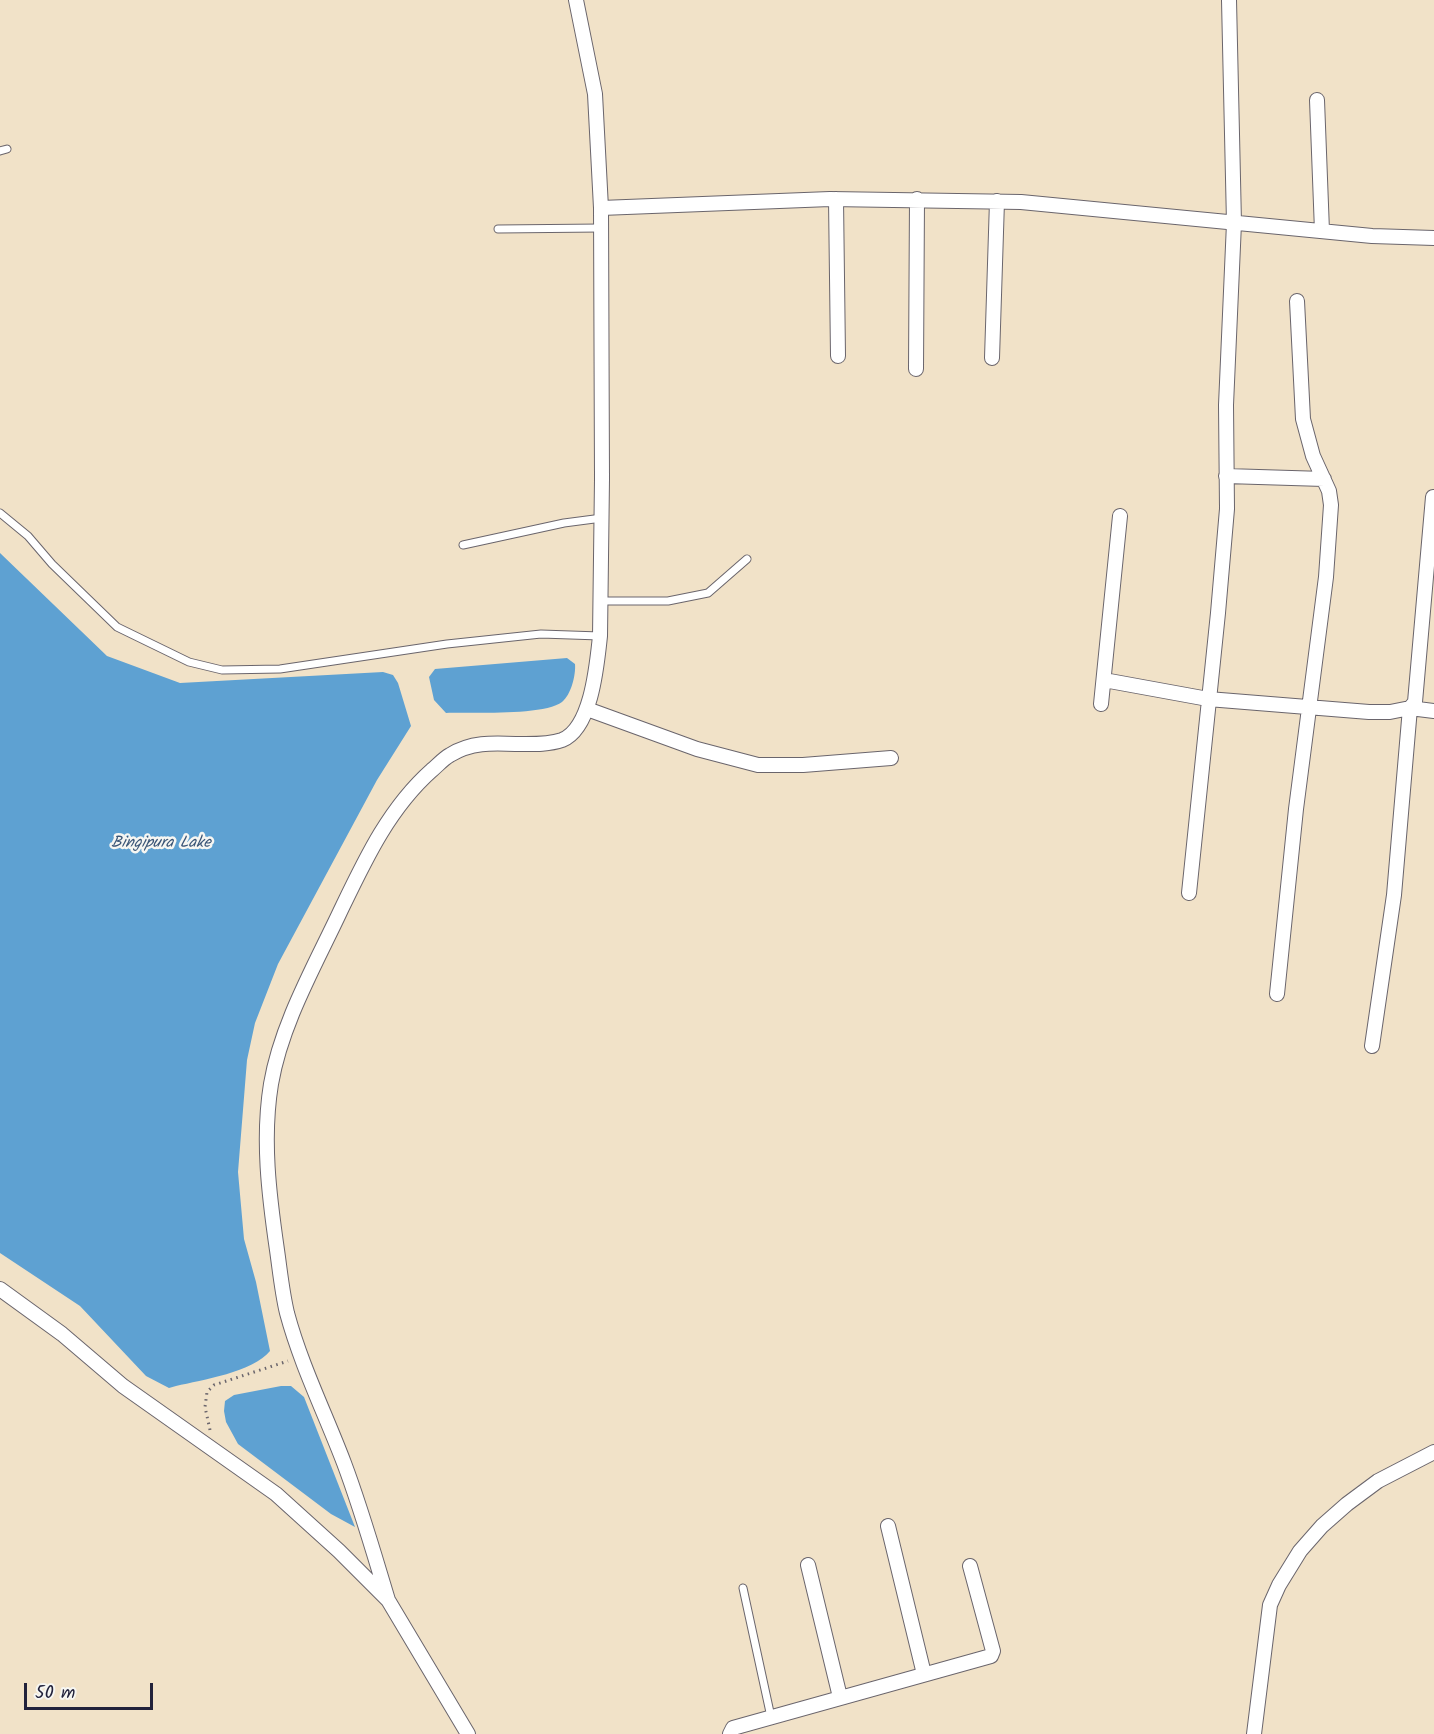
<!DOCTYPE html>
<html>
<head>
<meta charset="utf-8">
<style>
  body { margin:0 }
  #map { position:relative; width:1434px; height:1734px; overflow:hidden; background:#f1e2c8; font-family:Kalam,sans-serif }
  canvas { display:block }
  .scale { position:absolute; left:24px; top:1683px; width:129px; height:27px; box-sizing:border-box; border:3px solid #22223b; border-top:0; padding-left:8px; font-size:18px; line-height:21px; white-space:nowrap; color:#22223b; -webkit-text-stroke:4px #f6f6f2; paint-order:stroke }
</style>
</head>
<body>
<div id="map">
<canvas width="1434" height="1734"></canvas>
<div class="scale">50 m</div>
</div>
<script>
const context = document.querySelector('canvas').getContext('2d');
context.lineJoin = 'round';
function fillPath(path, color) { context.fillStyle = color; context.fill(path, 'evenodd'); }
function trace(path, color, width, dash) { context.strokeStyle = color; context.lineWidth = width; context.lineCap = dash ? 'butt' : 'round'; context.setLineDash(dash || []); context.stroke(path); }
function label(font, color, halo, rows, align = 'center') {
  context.font = font + ' Kalam,sans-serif'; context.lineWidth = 5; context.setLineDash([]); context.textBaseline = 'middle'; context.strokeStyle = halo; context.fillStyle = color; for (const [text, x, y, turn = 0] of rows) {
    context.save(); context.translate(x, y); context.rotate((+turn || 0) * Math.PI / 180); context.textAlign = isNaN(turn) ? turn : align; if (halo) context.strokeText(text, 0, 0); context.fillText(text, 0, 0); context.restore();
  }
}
fillPath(new Path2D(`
  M0,553L107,656L180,683L383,672L393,675L398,683L411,726L377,780L278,964L255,1023L247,1060L238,1172L244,1239L256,1282L270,1351C253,1372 202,1380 176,1386L169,1388L146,1376L80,1306L0,1253Z
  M567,658L575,664C576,675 571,695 562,702C544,716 471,712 446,713L434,700L429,677L435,669Z
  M281,1386H291L304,1397L355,1527L331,1514L238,1444L226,1422L224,1411L225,1401L234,1395Z`), '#5ea1d2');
const service = new Path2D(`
  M0,151L7,149
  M498,229L601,228
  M0,513L28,536L52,564L117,627L189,662L222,670L280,669L447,644L541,634L600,636
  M463,545L564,523L602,518
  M600,601H668L708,593L747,559
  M743,1588L771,1717`);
const minor = new Path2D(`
  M1317,100L1322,231
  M836,199L838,356
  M601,208L830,199L1021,202L1372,236L1434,238
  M992,358L997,201
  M916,369L917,199
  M1226,476L1324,479
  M1104,680L1208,699L1369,712H1390L1410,708L1434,711
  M1101,704L1120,516
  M587,709L697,749L758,765H803L891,758
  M1189,893L1218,613L1227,509L1226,405L1234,223L1229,0
  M1277,994L1296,809L1326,577L1331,505L1329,491L1313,456L1303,419L1297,301
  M1372,1046L1394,895L1410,708L1415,702L1433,497
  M0,1289L62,1334L123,1386L276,1494L339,1551L388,1600L468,1734
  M888,1526L924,1674
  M808,1565L840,1697
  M388,1600C374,1554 361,1508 344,1463C325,1413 301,1365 287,1313C282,1292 280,1271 277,1250C269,1195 262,1139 271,1084C281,1025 314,967 339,914C364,862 388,809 432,770C438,765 443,759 450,755C471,742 492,743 516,744C530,744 548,745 562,740C592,728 597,663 600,636L602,479L601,208L595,94L576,0
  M730,1734L733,1728L991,1656L993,1651L970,1566
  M1254,1734L1270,1605L1279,1585L1300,1551L1322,1526L1347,1504L1378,1481L1434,1452`);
trace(service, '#6a656c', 9);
trace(minor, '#6a656c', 16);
trace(new Path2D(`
  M210,1430L205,1407L207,1392L214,1385L288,1361`), '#6a656c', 3, [1.5, 4.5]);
trace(service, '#fff', 7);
trace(minor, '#fff', 14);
label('italic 16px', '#3a5577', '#f6f6f2', [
  ["Bingipura Lake",161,844]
]);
</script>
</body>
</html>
